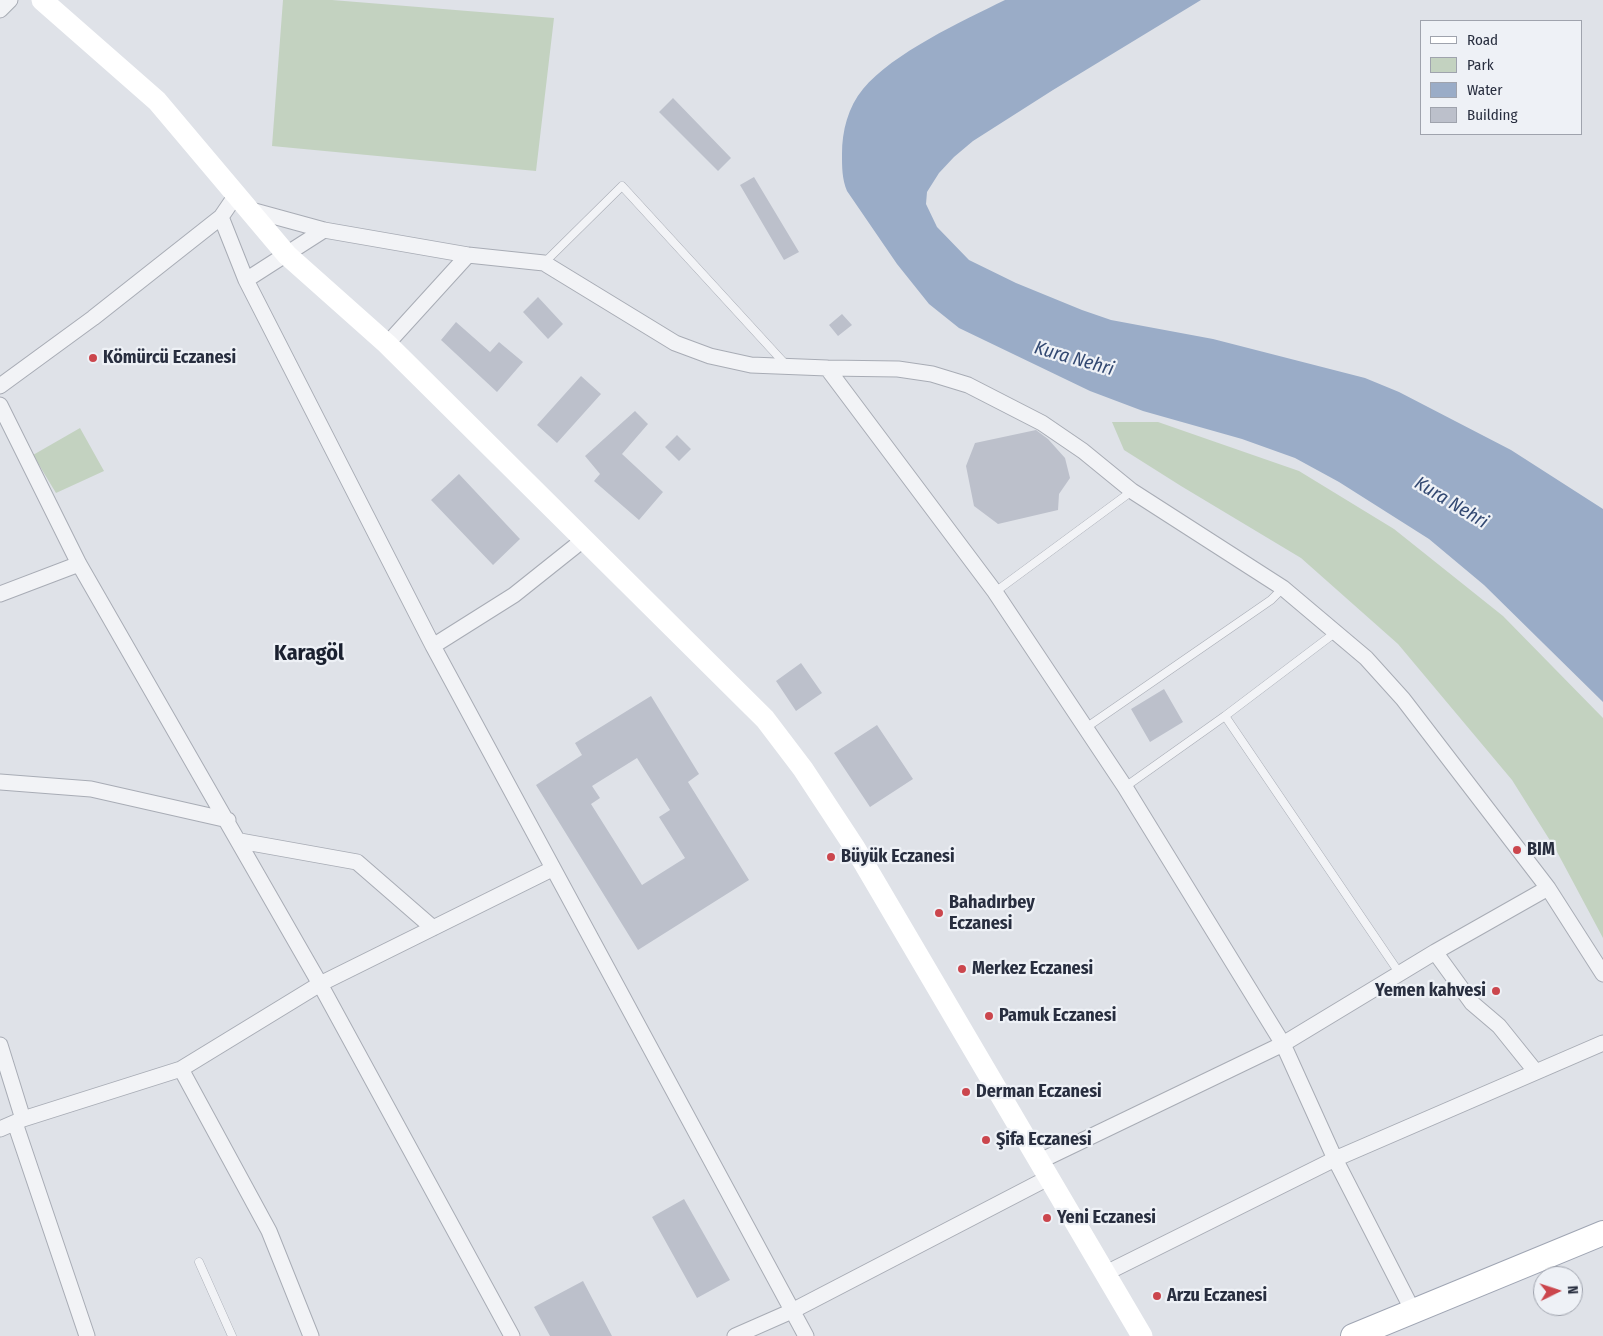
<!DOCTYPE html>
<html>
<head>
<meta charset="utf-8">
<style>
  body { margin:0 }
  #map { position:relative; width:1603px; height:1336px; overflow:hidden; background:#dfe2e8; font-family:"Fira Sans Condensed",sans-serif }
  canvas { display:block }
  .legend { position:absolute; left:1420px; top:20px; width:162px; height:115px; box-sizing:border-box; background:#eef1f6; border:1px solid #9fa3ad; margin:0; padding:6px 9px; list-style:none; font-size:15px; color:#282e3f }
  .legend li { display:flex; align-items:center; gap:10px; height:25px }
  .legend b { width:25px; border:1px solid #9fa3ad }
  .north { position:absolute; left:1533px; top:1266px; width:50px; height:50px; box-sizing:border-box; background:#eef1f6; border:1px solid #9fa3ad; border-radius:50%; rotate:86deg; font-size:14px; font-weight:700; line-height:20px; text-align:center; color:#282e3f }
  .north::after { content:''; display:block; margin:auto; width:18px; height:22px; background:#cb464d; clip-path:polygon(50% 0,100% 100%,50% 72%,0 100%) }
</style>
</head>
<body>
<div id="map">
<canvas width="1603" height="1336"></canvas>
<ul class="legend">
<li><b style="height:6px;background:#fff"></b>Road</li>
<li><b style="height:14px;background:#c3d2c0"></b>Park</li>
<li><b style="height:14px;background:#9aacc7"></b>Water</li>
<li><b style="height:14px;background:#bcc0cb"></b>Building</li>
</ul>
<div class="north">N</div>
</div>
<script>
const context = document.querySelector('canvas').getContext('2d');
context.lineJoin = 'round';
function fillPath(path, color) { context.fillStyle = color; context.fill(path, 'evenodd'); }
function trace(path, color, width, dash) { context.strokeStyle = color; context.lineWidth = width; context.lineCap = dash ? 'butt' : 'round'; context.setLineDash(dash || []); context.stroke(path); }
function label(font, color, halo, rows, align = 'center') {
  context.font = font + ' "Fira Sans Condensed",sans-serif'; context.lineWidth = 4.5; context.setLineDash([]); context.textBaseline = 'middle'; context.strokeStyle = halo; context.fillStyle = color; for (const [text, x, y, turn = 0] of rows) {
    context.save(); context.translate(x, y); context.rotate((+turn || 0) * Math.PI / 180); context.textAlign = isNaN(turn) ? turn : align; if (halo) context.strokeText(text, 0, 0); context.fillText(text, 0, 0); context.restore();
  }
}
fillPath(new Path2D(`
  M283,0H332L554,18L536,171L272,146Z
  M1112,422H1158L1299,471L1394,529L1503,616L1603,718V938L1556,850L1512,780L1398,644L1301,558L1181,486L1124,450Z
  M80,428L104,471L56,493L33,455Z`), '#c3d2c0');
fillPath(new Path2D(`
  M1005,0H1201L1053,90L973,141L954,157L939,173L927,192L926,204L937,227L969,260L1016,283L1082,310L1111,320L1213,339L1365,378L1399,392L1511,450L1603,509V702L1484,585L1429,539L1339,482L1295,458L1242,439L1143,411L1090,391L959,328L929,304L897,264L847,191C842,179 842,167 842,154C842,131 848,107 863,89C893,53 962,21 1005,0Z`), '#9aacc7');
fillPath(new Path2D(`
  M673,98L731,158L718,171L659,112Z
  M754,177L799,252L784,260L740,185Z
  M538,297L563,324L548,339L523,312Z
  M842,314L852,325L838,336L829,325Z
  M456,322L490,352L499,342L523,362L497,392L441,340Z
  M581,376L601,394L557,443L537,425Z
  M635,411L648,424L622,454L663,492L639,520L594,481L600,474L585,456Z
  M1036,430L1048,439L1065,458L1070,478L1059,494L1058,510L998,524L974,506L966,466L975,443Z
  M677,435L691,449L679,461L665,447Z
  M459,474L520,539L493,565L431,500Z
  M801,663L822,693L796,711L776,681Z
  M1164,689L1183,722L1150,742L1131,709Z
  M651,696L699,774L688,782L749,880L638,950L536,785L582,755L575,743ZM637,758L670,810L659,817L685,858L642,885L591,804L600,798L592,786Z
  M877,725L913,779L870,807L834,753Z
  M684,1199L730,1280L697,1298L652,1217Z
  M583,1281L612,1336H550L534,1307Z`), '#bcc0cb');
const lane = new Path2D(`
  M544,263L622,186L787,366
  M995,592L1132,491
  M1225,716L1400,974
  M1087,727L1271,600L1283,588
  M1125,787L1225,716L1336,632
  M199,1262L232,1336`);
const street = new Path2D(`
  M0,10L10,0
  M236,195L221,217L246,280L433,646L806,1336
  M251,210L324,230L468,255L544,263L675,343L710,356L751,365L827,368L995,592L1125,787L1283,1044L1335,1159L1413,1311
  M246,280L324,230
  M387,344L468,255
  M827,368L898,369L932,374L968,385L1042,423L1083,451L1132,491L1283,588L1366,658L1403,699L1548,888L1603,974
  M0,386L93,318L221,217
  M0,405L79,564L320,984L512,1336
  M0,594L79,564
  M433,646L514,595L583,540
  M0,782L91,789L228,820
  M240,841L357,862L433,928
  M1435,952L1548,888
  M0,1045L23,1119
  M181,1069L269,1231L311,1336
  M15,1123L87,1336
  M0,1129L23,1119L181,1069L320,984L552,869
  M1040,1161L1283,1044L1435,952L1472,1003L1499,1026L1536,1072
  M1106,1273L1335,1159L1603,1043
  M735,1336L792,1311L1050,1177`);
const primary = new Path2D(`
  M1353,1336L1603,1233`);
trace(lane, '#a8acb5', 9);
trace(street, '#a8acb5', 17);
trace(primary, '#9fa5b3', 26);
trace(lane, '#f2f3f6', 8);
trace(street, '#f2f3f6', 15);
trace(new Path2D(`
  M42,0L157,101L287,255L387,344L765,719L803,769L855,848L1142,1336`), '#fff', 21);
trace(primary, '#fff', 24);
for (const [x, y, r, color] of [
  [93,358,5,"#cb464d"],
  [1517,850,5,"#cb464d"],
  [831,857,5,"#cb464d"],
  [939,913,5,"#cb464d"],
  [962,969,5,"#cb464d"],
  [1496,991,5,"#cb464d"],
  [989,1016,5,"#cb464d"],
  [966,1092,5,"#cb464d"],
  [986,1140,5,"#cb464d"],
  [1047,1218,5,"#cb464d"],
  [1157,1296,5,"#cb464d"]
]) { const dot = new Path2D(); dot.arc(x, y, r, 0, 2 * Math.PI); context.fillStyle = color; context.fill(dot); trace(dot, '#eef1f6', 2); }
label('bold 18px', '#282e3f', '#eef1f6', [
  ["Kömürcü Eczanesi",103,358],
  ["BIM",1527,850],
  ["Büyük Eczanesi",841,857],
  ["Bahadırbey",949,903],
  ["Eczanesi",949,924],
  ["Merkez Eczanesi",972,969],
  ["Yemen kahvesi",1486,991,"right"],
  ["Pamuk Eczanesi",999,1016],
  ["Derman Eczanesi",976,1092],
  ["Şifa Eczanesi",996,1140],
  ["Yeni Eczanesi",1057,1218],
  ["Arzu Eczanesi",1167,1296]
], 'left');
label('italic 19px', '#334972', '#eef1f6', [
  ["Kura Nehri",1074,359,16],
  ["Kura Nehri",1451,503,31]
]);
label('bold 22px', '#1a202f', '#eef1f6', [
  ["Karagöl",309,654]
]);
</script>
</body>
</html>
